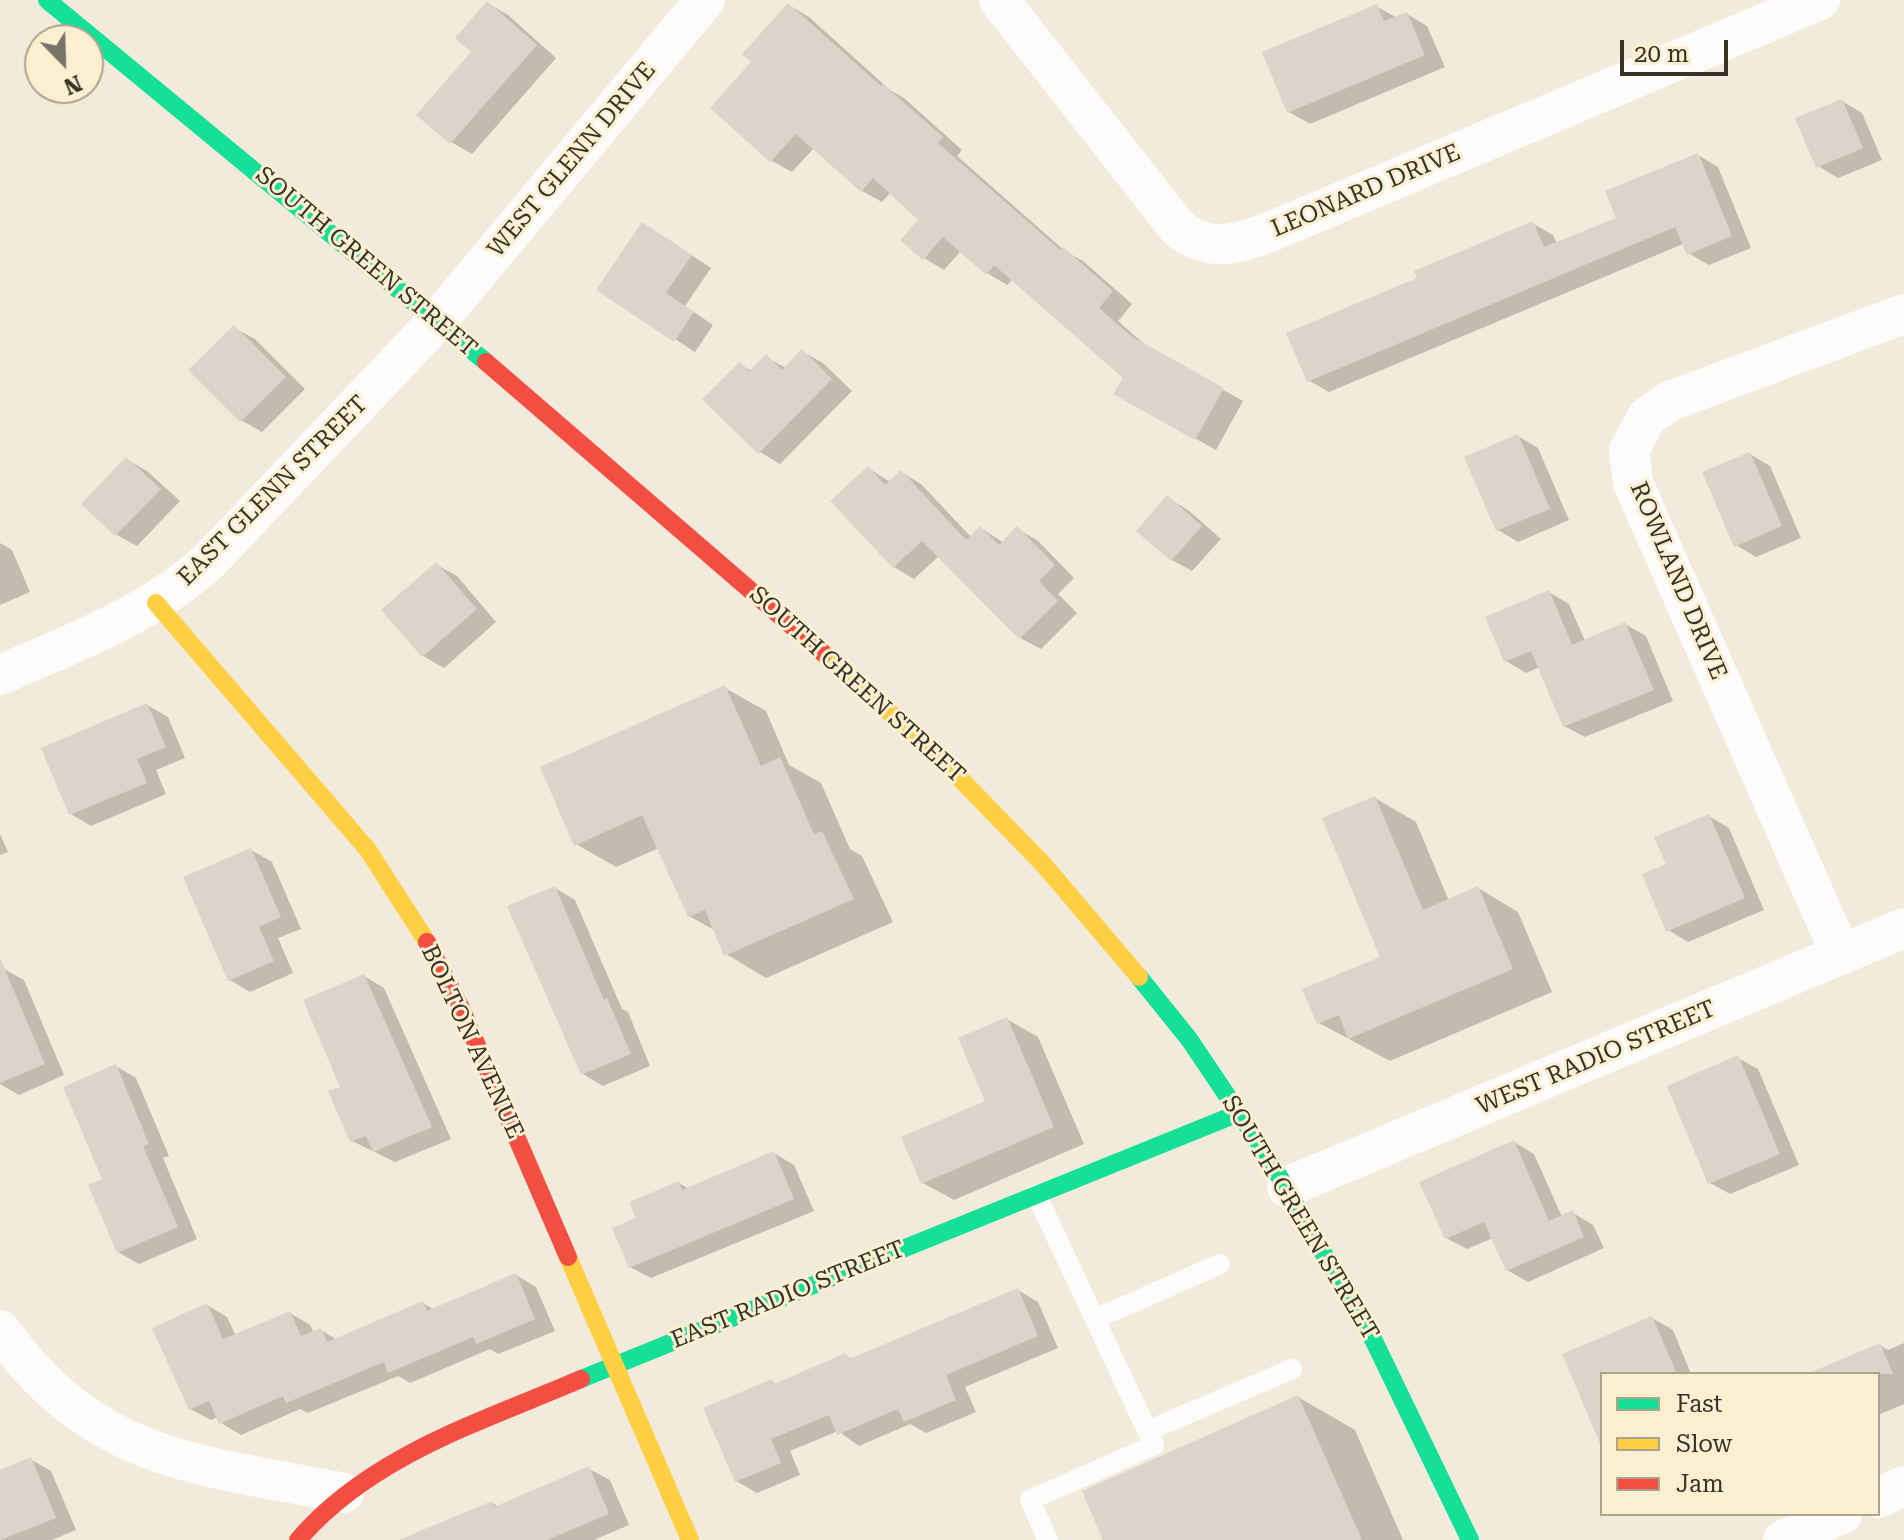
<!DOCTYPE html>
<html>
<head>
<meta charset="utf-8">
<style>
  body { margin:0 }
  #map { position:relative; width:1904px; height:1540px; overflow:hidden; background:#f2ebdb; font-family:"Roboto Serif",serif }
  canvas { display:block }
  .legend { position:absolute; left:1600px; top:1372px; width:280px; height:144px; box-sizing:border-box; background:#fbefd2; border:2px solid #ada48e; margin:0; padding:10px 14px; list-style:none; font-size:24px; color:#373327 }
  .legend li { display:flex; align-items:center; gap:16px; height:40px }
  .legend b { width:40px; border:2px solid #ada48e }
  .north { position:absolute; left:24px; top:24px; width:80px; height:80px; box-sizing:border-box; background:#fbefd2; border:2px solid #ada48e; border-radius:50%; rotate:157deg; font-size:22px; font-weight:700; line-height:32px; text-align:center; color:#373327 }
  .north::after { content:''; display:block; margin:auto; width:28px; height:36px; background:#787366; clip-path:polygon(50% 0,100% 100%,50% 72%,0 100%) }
  .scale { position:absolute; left:1620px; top:40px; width:108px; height:36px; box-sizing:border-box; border:4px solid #373327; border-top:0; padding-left:10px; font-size:24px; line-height:28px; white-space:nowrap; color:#373327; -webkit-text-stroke:6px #fbefd2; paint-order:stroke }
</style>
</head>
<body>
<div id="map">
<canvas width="1904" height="1540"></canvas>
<ul class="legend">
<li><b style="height:10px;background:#16e098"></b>Fast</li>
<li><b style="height:10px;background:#ffcf43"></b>Slow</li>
<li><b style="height:10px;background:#f24e42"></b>Jam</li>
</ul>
<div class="north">N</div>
<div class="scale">20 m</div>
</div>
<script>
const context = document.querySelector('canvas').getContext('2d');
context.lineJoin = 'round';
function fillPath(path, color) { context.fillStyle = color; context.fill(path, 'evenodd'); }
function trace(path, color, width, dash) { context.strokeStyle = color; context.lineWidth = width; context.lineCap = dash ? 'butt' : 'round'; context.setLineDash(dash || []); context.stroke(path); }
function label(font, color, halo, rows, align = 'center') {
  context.font = font + ' "Roboto Serif",serif'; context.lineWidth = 6; context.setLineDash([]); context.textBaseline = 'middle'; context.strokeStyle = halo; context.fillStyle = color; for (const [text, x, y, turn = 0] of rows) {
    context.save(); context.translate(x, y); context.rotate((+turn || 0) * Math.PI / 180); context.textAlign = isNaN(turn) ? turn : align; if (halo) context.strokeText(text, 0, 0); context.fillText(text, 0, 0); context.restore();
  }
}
fillPath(new Path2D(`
  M487,3L508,15L556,58L472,154L451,142Z
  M789,5L809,17L890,90L904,98L962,150L957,156L1065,251L1083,261L1132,304L1118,321L1150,349L1243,401L1216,450L1116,394L1125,377L1013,279L1007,285L987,273L961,251L944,270L924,258L921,220L891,192L882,202L862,191L814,148L792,172L772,161L713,108L754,62Z
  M1376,6L1397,18L1407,14L1427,26L1445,67L1310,124L1289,112Z
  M1842,101L1862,113L1882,160L1838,178L1818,166Z
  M1698,155L1718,167L1751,248L1709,265L1688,253L1683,244L1329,392L1308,380L1532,223L1553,235L1557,244L1619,219Z
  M663,236L711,268L685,306L713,325L695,352L599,290Z
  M234,328L255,339L305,389L262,432L241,420Z
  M803,352L823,363L852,391L780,464L760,452L705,399L739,364L752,371L766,357L786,368Z
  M1518,436L1538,448L1569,520L1518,542L1498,530Z
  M1750,454L1770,466L1801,538L1756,557L1736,545Z
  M126,459L147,471L180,501L137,546L117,535L84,504Z
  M868,468L890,482L901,472L921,484L971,537L981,528L1004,543L1018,529L1038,541L1074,578L1058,594L1077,613L1041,649L1020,638L939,556L914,579L894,567Z
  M1168,498L1188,510L1221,539L1192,571L1172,560Z
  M0,543L12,550L30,592L0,605Z
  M437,565L457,576L496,622L444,668L423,656Z
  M1549,592L1569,604L1585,641L1625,624L1646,636L1673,701L1585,737L1564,726L1540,667L1526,673L1506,661Z
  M725,688L766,711L789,765L821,783L850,849L862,856L893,922L766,978L726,954L716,931L689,916L659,848L616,867L576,844Z
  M147,705L168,717L185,758L156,770L166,794L91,826L71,814Z
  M1375,798L1416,822L1449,901L1478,888L1518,912L1552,992L1390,1061L1319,1023L1383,958Z
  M1709,816L1729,828L1764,910L1688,942L1668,930Z
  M0,834L8,852L0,855Z
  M251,850L272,862L301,929L278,938L293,973L250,992L230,980Z
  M555,888L575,900L622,1009L628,1012L650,1066L603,1086L583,1074Z
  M4,969L24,980L64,1075L19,1095L0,1084V970Z
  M364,976L384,988L451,1139L395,1162L352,1141L342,1088Z
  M1007,1019L1038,1037L1084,1144L954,1200L923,1183L987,1102Z
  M1738,1058L1758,1069L1799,1165L1730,1194L1710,1183Z
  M116,1066L136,1078L169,1156L163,1158L197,1239L139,1264L118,1252L104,1180Z
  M1514,1142L1534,1154L1562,1217L1573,1213L1593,1225L1604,1248L1528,1282L1507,1270L1493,1238L1467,1249L1446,1238Z
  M774,1153L794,1165L814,1211L651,1278L630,1267L638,1219L679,1183L689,1189Z
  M516,1275L536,1287L555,1331L498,1354L490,1349L410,1383L398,1376L308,1413L300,1409L241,1435L221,1423L218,1417L211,1420L190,1409L207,1305L227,1317L236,1336L290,1313L310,1325L314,1333L321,1330L337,1340L423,1303L434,1310Z
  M1018,1290L1038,1302L1058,1348L965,1387L976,1412L926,1433L910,1424L859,1446L838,1431L790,1451L800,1475L757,1493L736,1481L772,1381L777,1385L846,1356L853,1360Z
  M1652,1318L1673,1330L1691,1374H1602V1417L1565,1355Z
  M1904,1343V1404L1878,1415V1374H1811L1880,1345L1888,1350Z
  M1298,1397L1355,1430L1403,1540H1105Z
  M30,1459L51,1471L76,1530L52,1540H0V1472Z
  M589,1469L610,1480L629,1525L594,1540H443L492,1503L499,1507Z`), '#0003');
fillPath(new Path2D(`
  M487,1L537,45L450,144L416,115L471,52L455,38Z
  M788,3L881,86L883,84L943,137L938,143L1060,250L1063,247L1113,291L1099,308L1131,336L1224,388L1195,440L1113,394L1123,378L994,265L986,275L943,237L923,260L900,240L918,220L873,178L861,192L796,134L770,162L710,108L751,62L742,54Z
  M1377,4L1384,21L1407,12L1425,55L1287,113L1262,52Z
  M1842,99L1863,148L1816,168L1795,118Z
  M1698,153L1732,236L1687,255L1675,227L1307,382L1286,333L1417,278L1414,271L1533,221L1544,247L1616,218L1605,191Z
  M642,222L692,255L666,293L694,312L674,342L596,290Z
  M234,325L286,377L240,422L188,370Z
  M802,349L832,379L758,454L702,399L739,362L749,371L766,354L782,370Z
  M1518,434L1550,509L1496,531L1464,457Z
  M1750,452L1782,526L1734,547L1702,472Z
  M126,457L161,489L115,536L81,504Z
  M868,466L885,485L901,470L966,540L980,526L999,545L1017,526L1055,565L1039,581L1058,601L1019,639L922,541L893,568L830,501Z
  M1167,495L1202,526L1171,561L1136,531Z
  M436,562L477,609L422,657L381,610Z
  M1549,590L1572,645L1625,622L1654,690L1563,727L1531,651L1504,662L1485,617Z
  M725,685L761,766L780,757L814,834L822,831L854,899L724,956L705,910L688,917L642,815L574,846L540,767Z
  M147,703L166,747L137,759L147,783L69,815L41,748Z
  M1375,796L1423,910L1478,886L1513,969L1348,1039L1339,1015L1317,1024L1302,989L1380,957L1322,818Z
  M1709,814L1745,898L1666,932L1642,874L1666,864L1654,837Z
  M251,848L281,917L259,927L274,961L228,981L183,877Z
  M555,886L604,1000L607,998L631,1054L581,1075L507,906Z
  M0,958L45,1064L0,1083Z
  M364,974L432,1127L373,1152L366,1136L350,1142L328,1091L340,1087L303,1000Z
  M1007,1017L1054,1127L921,1184L901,1137L985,1101L958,1038Z
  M1738,1055L1780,1154L1708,1184L1667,1086Z
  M116,1064L149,1144L143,1146L178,1227L117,1253L88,1185L102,1179L63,1087Z
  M1514,1140L1549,1221L1573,1210L1584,1237L1506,1271L1484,1222L1445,1239L1419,1182Z
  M774,1151L794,1199L629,1268L612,1228L636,1218L629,1202L679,1181L682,1190Z
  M516,1273L535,1319L476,1344L473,1337L388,1373L384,1362L286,1403L283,1396L219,1424L209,1401L189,1410L152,1328L207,1303L223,1339L290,1311L301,1336L321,1328L327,1342L423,1301L427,1311Z
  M1018,1288L1038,1336L946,1375L956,1400L904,1422L898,1409L837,1435L829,1415L771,1439L781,1463L735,1482L703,1408L772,1379L774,1384L846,1353L849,1359Z
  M1652,1316L1677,1374H1602V1448L1562,1354Z
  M1880,1343L1893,1374H1807Z
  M1298,1395L1362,1540H1103L1082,1491Z
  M31,1457L56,1518L0,1540V1470Z
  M589,1466L609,1514L547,1540H399L492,1501L494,1507Z`), '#dcd3ca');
trace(new Path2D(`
  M1036,1194L1154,1445L1030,1500L1048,1540
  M1095,1319L1220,1264
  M1147,1431L1292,1369`), '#fdfcfa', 20);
trace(new Path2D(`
  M999,0L1178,228C1209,254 1238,244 1272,231L1820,0
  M0,675C74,643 147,616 208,562L438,320L705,0
  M1841,955L1633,483L1629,450L1647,417L1670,401L1904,314
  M1287,1187L1904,928
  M0,1330C95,1462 197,1464 344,1493
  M1878,1498L1904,1486
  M1783,1540L1842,1514`), '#fdfcfa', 40);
trace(new Path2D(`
  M47,0L486,362
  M1139,977L1189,1039L1265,1152L1374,1341L1470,1540
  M581,1379L1239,1113`), '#16e098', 18);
trace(new Path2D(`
  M156,603L368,850L427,942
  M823,653L935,753L1044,865L1139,977
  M568,1257L690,1540`), '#ffcf43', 18);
trace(new Path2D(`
  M486,362L823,653
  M427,942L460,1006L568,1257
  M298,1540C371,1455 481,1422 581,1379`), '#f24e42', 18);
label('24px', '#373327', '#fbefd2', [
  ["WEST GLENN DRIVE",572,160,-50],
  ["LEONARD DRIVE",1366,191,-23],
  ["SOUTH GREEN STREET",366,262,40],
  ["EAST GLENN STREET",273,491,-45],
  ["ROWLAND DRIVE",1678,581,67],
  ["SOUTH GREEN STREET",857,685,42],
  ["BOLTON AVENUE",472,1042,65],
  ["WEST RADIO STREET",1596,1058,-23],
  ["SOUTH GREEN STREET",1300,1218,59],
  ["EAST RADIO STREET",788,1295,-22]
]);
</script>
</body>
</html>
